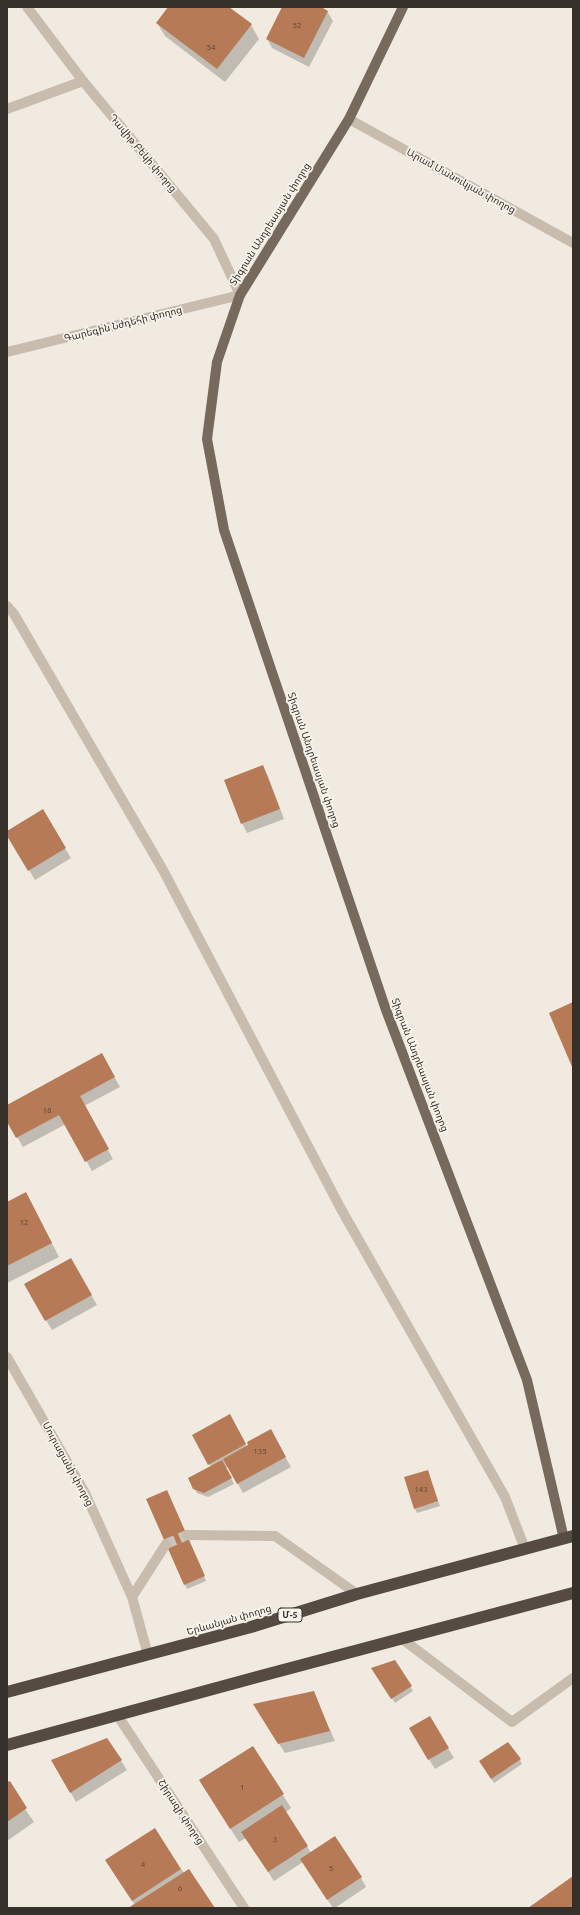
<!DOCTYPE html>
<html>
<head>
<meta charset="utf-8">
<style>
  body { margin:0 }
  #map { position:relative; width:580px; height:1915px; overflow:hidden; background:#f0eae0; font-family:Ubuntu,sans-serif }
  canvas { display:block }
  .frame { position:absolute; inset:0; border:8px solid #36302b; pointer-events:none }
</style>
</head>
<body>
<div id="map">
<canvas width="580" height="1915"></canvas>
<div class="frame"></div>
</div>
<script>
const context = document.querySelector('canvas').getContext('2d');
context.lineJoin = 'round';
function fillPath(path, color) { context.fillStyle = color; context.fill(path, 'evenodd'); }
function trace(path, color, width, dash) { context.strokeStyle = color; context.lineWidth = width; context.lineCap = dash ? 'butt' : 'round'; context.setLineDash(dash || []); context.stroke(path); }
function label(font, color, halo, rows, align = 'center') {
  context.font = font + ' Ubuntu,"Noto Sans Armenian",sans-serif'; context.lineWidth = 3.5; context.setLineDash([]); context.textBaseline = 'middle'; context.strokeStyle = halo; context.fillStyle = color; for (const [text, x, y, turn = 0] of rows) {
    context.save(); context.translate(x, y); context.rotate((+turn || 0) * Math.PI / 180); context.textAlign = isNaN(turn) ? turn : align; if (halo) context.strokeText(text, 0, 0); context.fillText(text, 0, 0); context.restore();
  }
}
fillPath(new Path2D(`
  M169,7H227L251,25L259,39L225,82L165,36L157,23Z
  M283,7H318L327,11L333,21L309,67L272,48L267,39Z
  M263,767L268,776L284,819L247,833L242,823Z
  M42,811L71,858L35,880L7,833Z
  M102,1055L120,1087L84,1106L113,1159L92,1171L66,1124L23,1147L7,1120V1106Z
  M7,1203L33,1207L59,1257L7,1283Z
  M70,1259L97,1305L52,1330L25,1285Z
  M230,1416L247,1447L270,1430L291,1467L243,1493L228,1466L226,1468L234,1484L208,1497L197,1493L194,1488L211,1467L194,1436Z
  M427,1471L440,1506L417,1513L415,1509Z
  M169,1496L206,1581L187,1589L185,1585Z
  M395,1661L413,1691L395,1703L375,1672Z
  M313,1692L335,1741L285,1753L260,1714Z
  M429,1717L454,1758L435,1769L410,1728Z
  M107,1739L127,1770L76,1802L52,1760Z
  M253,1747L291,1808L286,1812L311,1853L361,1878L366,1887L335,1908H333L303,1862L274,1881L246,1838L239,1842L200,1781Z
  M520,1760L522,1764L494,1783L483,1766Z
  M7,1783L34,1822L7,1841Z
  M181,1869L214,1908H130L135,1905L112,1870Z`), '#0003');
fillPath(new Path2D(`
  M168,7H229L252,24L217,69L156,23Z
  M282,7H321L328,11L304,58L266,39Z
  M263,765L280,809L241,824L224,780Z
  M43,809L66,848L28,871L7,836V831Z
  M573,1002V1069L549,1013Z
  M102,1053L115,1077L80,1096L109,1149L85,1162L59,1115L16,1138L7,1122V1105Z
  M26,1192L52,1243L7,1266V1202Z
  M71,1258L92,1295L45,1321L24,1284Z
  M230,1414L246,1444L208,1465L192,1435Z
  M271,1429L286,1457L237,1484L223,1459L248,1445L247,1442Z
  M222,1460L232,1478L204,1493L193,1489L188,1478Z
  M428,1470L438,1501L414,1509L404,1477Z
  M167,1490L205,1576L184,1585L146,1499Z
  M395,1660L412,1686L391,1699L371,1668Z
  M314,1691L330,1731L278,1744L253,1704Z
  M430,1716L449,1748L428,1760L409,1728Z
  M107,1738L122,1760L70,1793L51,1760Z
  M508,1742L521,1759L491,1779L479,1761Z
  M253,1746L284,1794L230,1829L199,1780Z
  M10,1781L27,1808L7,1822V1782Z
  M282,1805L308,1846L268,1872L241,1832Z
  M155,1828L181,1869L132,1901L105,1860Z
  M335,1836L362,1877L327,1900L300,1859Z
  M189,1869L215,1908H128Z
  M573,1876V1908H528Z`), '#b77a56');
trace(new Path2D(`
  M166,1544L187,1535`), '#cbc5bc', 10, [10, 5]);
trace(new Path2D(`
  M27,7L83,81
  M7,109L83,81L214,239L240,295L7,352
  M349,119L573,243
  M7,606L14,614L163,870L341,1209L505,1497L525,1549
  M7,1357L85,1493L132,1597L148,1655
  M187,1535L275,1536L357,1594
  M132,1597L166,1544
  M401,1638L512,1722L573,1678
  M118,1716L244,1908`), '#c7bcad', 10);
trace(new Path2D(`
  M403,7L349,119L240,295L217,362L207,439L224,530L386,1010L527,1380L564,1539`), '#76695e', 10);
trace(new Path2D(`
  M7,1692L251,1627L357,1594L573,1536
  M7,1745L257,1677L573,1593`), '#564b43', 12);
label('8px', '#564236', null, [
  ["52",297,25],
  ["54",211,47],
  ["16",47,1110],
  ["12",24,1222],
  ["135",260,1451],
  ["143",421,1489],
  ["1",242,1787],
  ["3",275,1839],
  ["4",143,1864],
  ["5",331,1868],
  ["6",180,1888]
]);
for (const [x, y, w] of [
  [290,1615,24]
]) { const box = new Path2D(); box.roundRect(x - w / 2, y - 7, w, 14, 3); context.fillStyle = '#f8f4ec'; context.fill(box); trace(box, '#36302b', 1); }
label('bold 9px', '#36302b', null, [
  ["Մ-5",290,1615]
]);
label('10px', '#36302b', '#f8f4ec', [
  ["Դավիթ Բեկի փողոց",143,153,50],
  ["Արամ Մանուկյան փողոց",461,181,29],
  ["Տիգրան Անդրեասյան փողոց",270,224,-58],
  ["Գարեգին Նժդեհի փողոց",123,324,-14],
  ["Տիգրան Անդրեասյան փողոց",314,760,71],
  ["Տիգրան Անդրեասյան փողոց",420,1065,69],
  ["Մուրացանի փողոց",68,1464,61],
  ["Երևանյան փողոց",229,1620,-16],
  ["Շիրազի փողոց",181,1812,57]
]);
</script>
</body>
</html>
